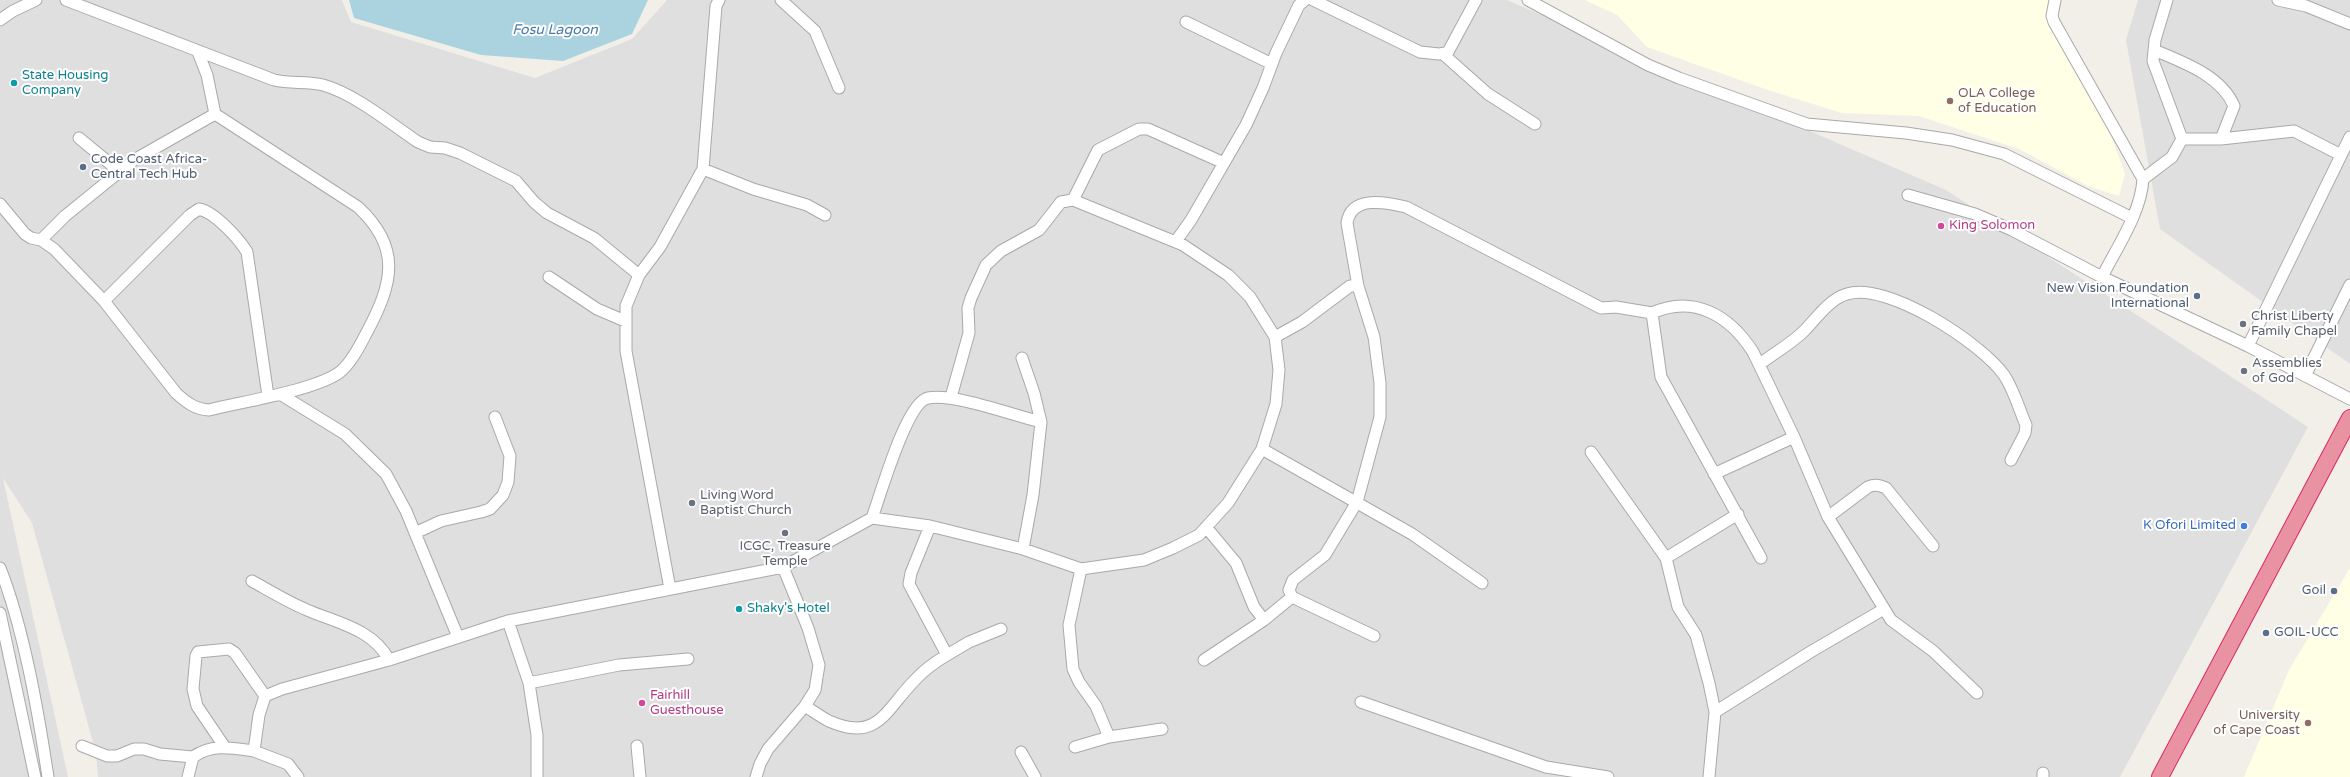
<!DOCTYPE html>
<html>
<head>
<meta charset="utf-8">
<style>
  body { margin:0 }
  canvas { display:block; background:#f2efe9 }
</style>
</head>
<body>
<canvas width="2350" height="777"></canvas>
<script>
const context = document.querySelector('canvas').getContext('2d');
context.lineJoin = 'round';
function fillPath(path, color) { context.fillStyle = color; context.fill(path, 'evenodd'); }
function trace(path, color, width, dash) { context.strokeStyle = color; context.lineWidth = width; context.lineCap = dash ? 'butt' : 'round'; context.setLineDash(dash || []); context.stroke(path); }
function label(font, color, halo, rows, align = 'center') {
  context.font = font + ' "Varela Round",sans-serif'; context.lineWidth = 4; context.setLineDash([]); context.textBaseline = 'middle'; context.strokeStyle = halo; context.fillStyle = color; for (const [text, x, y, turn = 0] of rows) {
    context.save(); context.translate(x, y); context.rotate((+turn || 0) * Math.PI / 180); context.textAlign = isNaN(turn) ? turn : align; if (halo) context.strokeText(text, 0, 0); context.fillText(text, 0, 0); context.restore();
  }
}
fillPath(new Path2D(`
  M0,0H342L351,22L535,78L632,39L667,0H1507L1946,190L2308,427L2120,777H98L96,753L32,523L3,478L68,777H0Z
  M2138,0H2350V364L2160,229L2126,40Z`), '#e0dfdf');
fillPath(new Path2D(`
  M1585,0H2051L2048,10L2053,27L2107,124L2125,174L2119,196L2088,186L2019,149L1919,116L1842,113L1768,90L1647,47L1617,15Z
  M2350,568V777H2244L2289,670Z`), '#ffffe5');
fillPath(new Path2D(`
  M349,0H648L632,34L563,61L481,55L354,18Z`), '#aad3df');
const minor = new Path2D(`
  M66,0L274,80C291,84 306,81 323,85C355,94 390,123 418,142L430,147L445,148L460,153L516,181L534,202L547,213L594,238L639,275
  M781,0L815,31L839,88
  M1313,0L1420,52L1439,54L1448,52L1476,0
  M1528,0L1648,65L1679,78L1807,124L1906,133L1952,140L2004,154L2132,218
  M2055,0L2052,16L2054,22L2143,179C2141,213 2117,247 2102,277
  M2278,0L2306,6L2350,24
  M0,20L13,11L36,0
  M1186,22L1272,64
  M2154,50C2182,62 2221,75 2234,106L2221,139
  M1443,54L1488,94L1535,124
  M79,138L119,171
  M2182,139H2221L2294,131L2341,155
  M703,169L753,189L807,205L825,215
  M2143,179L2172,157L2182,139L2153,61L2155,40L2167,0
  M1908,195L1975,214L2012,230L2102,277L2248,346L2350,399
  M0,204L25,234L31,238L41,240L54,249L104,301L176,393C187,403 195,409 209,410C241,402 316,390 340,372C352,362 360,345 367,332C393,283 402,248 358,207L215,114L207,75L198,52
  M41,240L65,216L134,160L215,114
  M1176,241L1191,220L1246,125L1263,88L1276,53L1299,5L1305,0
  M549,277L597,309L625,321
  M1358,286L1347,223C1351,195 1386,202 1406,207L1601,308L1616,307L1652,313L1661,377L1761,558
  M104,301L190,215L199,209C215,212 239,239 247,252L268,396
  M1652,313C1694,294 1730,316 1753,352L1794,437L1714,474
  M1275,337L1302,322L1350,286H1358L1374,337L1380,383V417L1357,502L1325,555L1293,580L1289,590L1292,597L1374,636
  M2248,346L2350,137
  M1022,358L1034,393L1041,422L1033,495L1023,549
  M1760,364C1774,353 1791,344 1804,331C1816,319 1829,299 1847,294C1887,281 1981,343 2004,375C2014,390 2019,409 2026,425L2025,433L2011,460
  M2305,376L2350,285
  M280,394L345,434L386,474L406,511L458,637
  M951,397L969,333L968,308L971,298L986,265L1001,251L1039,230L1061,202L1073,200
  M1794,437L1828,517L1891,620L1933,651L1977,693
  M1262,449L1412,534L1482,583
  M1591,452L1666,558L1678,607L1696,635L1709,683L1715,712L1709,777
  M1828,517L1868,487C1875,484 1879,485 1886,488L1933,546
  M872,518C880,497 906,402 928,398C954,393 1012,415 1041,422
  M930,526L911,573L909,584L947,655L969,642L1001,629
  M1206,527L1236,563L1254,607L1264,620
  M415,533L441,521L481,512L490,509L503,495L508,482L510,456L495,417
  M1666,558L1738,514
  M0,568C24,629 38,711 48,777
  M252,581C270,591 288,602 307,610C337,623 373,629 389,660
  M670,589L626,351V306L639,275L660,247L703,169L716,6L719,0
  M0,613L35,777
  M508,621L529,683L537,735V777
  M1204,660L1264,620L1292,597
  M529,683L619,665L688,659
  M1361,702L1546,767L1608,777
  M805,706C813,711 821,717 829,721C878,743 886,709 915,680C924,670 935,662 947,655
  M1715,712L1812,651L1884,609
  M1109,737L1162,729
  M82,746L107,756H117L134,749H144L160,754L193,757
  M224,746L197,706L193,689L196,656L198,652L229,649L235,653L265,696
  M637,746L640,777
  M1075,747L1109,737L1096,706L1079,682L1073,669L1069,625L1081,569
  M254,751L288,764L298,777
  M1021,752L1035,777
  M188,777L193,757C212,743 233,748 254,751L259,715L265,696L282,689L389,660L508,621L783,567L872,518L930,526L1023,549L1081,569L1144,560L1173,548L1199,535L1228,503L1262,449L1276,404L1279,370L1275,337L1250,297L1228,275L1183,245L1073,200L1098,150L1139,129H1148L1224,163
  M756,777L760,764L768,749L805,706L815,690L819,665L808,628L783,567
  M2043,777V773`);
const highway = new Path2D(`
  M2160,777L2350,418`);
trace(minor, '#a9a9a9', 13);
trace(highway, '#dc2a67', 18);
trace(minor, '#fff', 11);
trace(highway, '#e892a2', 16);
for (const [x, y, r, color] of [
  [14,83,4,"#0f9aa8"],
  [1950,101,4,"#8d6e63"],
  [83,167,4,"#5c6f8a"],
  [1941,226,4,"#d1479c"],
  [2197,296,4,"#5c6f8a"],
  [2243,324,4,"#6b7280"],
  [2244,371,4,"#6b7280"],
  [692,503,4,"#6b7280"],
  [2244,526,4,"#3f7fe0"],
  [785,533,4,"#6b7280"],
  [2334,591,4,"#5c6f8a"],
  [739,609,4,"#0f9aa8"],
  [2266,633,4,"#5c6f8a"],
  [642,703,4,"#d1479c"],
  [2308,723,4,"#8d6e63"]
]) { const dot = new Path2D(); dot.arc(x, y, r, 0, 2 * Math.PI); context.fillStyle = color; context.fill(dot); trace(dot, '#fff', 1.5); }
label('13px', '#0d838f', '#fff', [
  ["State Housing",22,76],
  ["Company",22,91],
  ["Shaky's Hotel",747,609]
], 'left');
label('13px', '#785e54', '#fff', [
  ["OLA College",1958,94],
  ["of Education",1958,109],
  ["University",2300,716,"right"],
  ["of Cape Coast",2300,731,"right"]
], 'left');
label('13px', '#4e5e75', '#fff', [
  ["Code Coast Africa-",91,160],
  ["Central Tech Hub",91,175],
  ["New Vision Foundation",2189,289,"right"],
  ["International",2189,304,"right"],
  ["Goil",2326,591,"right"],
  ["GOIL-UCC",2274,633]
], 'left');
label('13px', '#b23c85', '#fff', [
  ["King Solomon",1949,226],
  ["Fairhill",650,696],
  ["Guesthouse",650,711]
], 'left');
label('13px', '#5b616d', '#fff', [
  ["Christ Liberty",2251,317],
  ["Family Chapel",2251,332],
  ["Assemblies",2252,364],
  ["of God",2252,379],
  ["Living Word",700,496],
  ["Baptist Church",700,511],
  ["ICGC, Treasure",785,547,"center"],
  ["Temple",785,562,"center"]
], 'left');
label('13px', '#366cbe', '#fff', [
  ["K Ofori Limited",2236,526]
], 'right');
label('italic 14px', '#4a7aab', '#fff', [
  ["Fosu Lagoon",555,30]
]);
</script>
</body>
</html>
